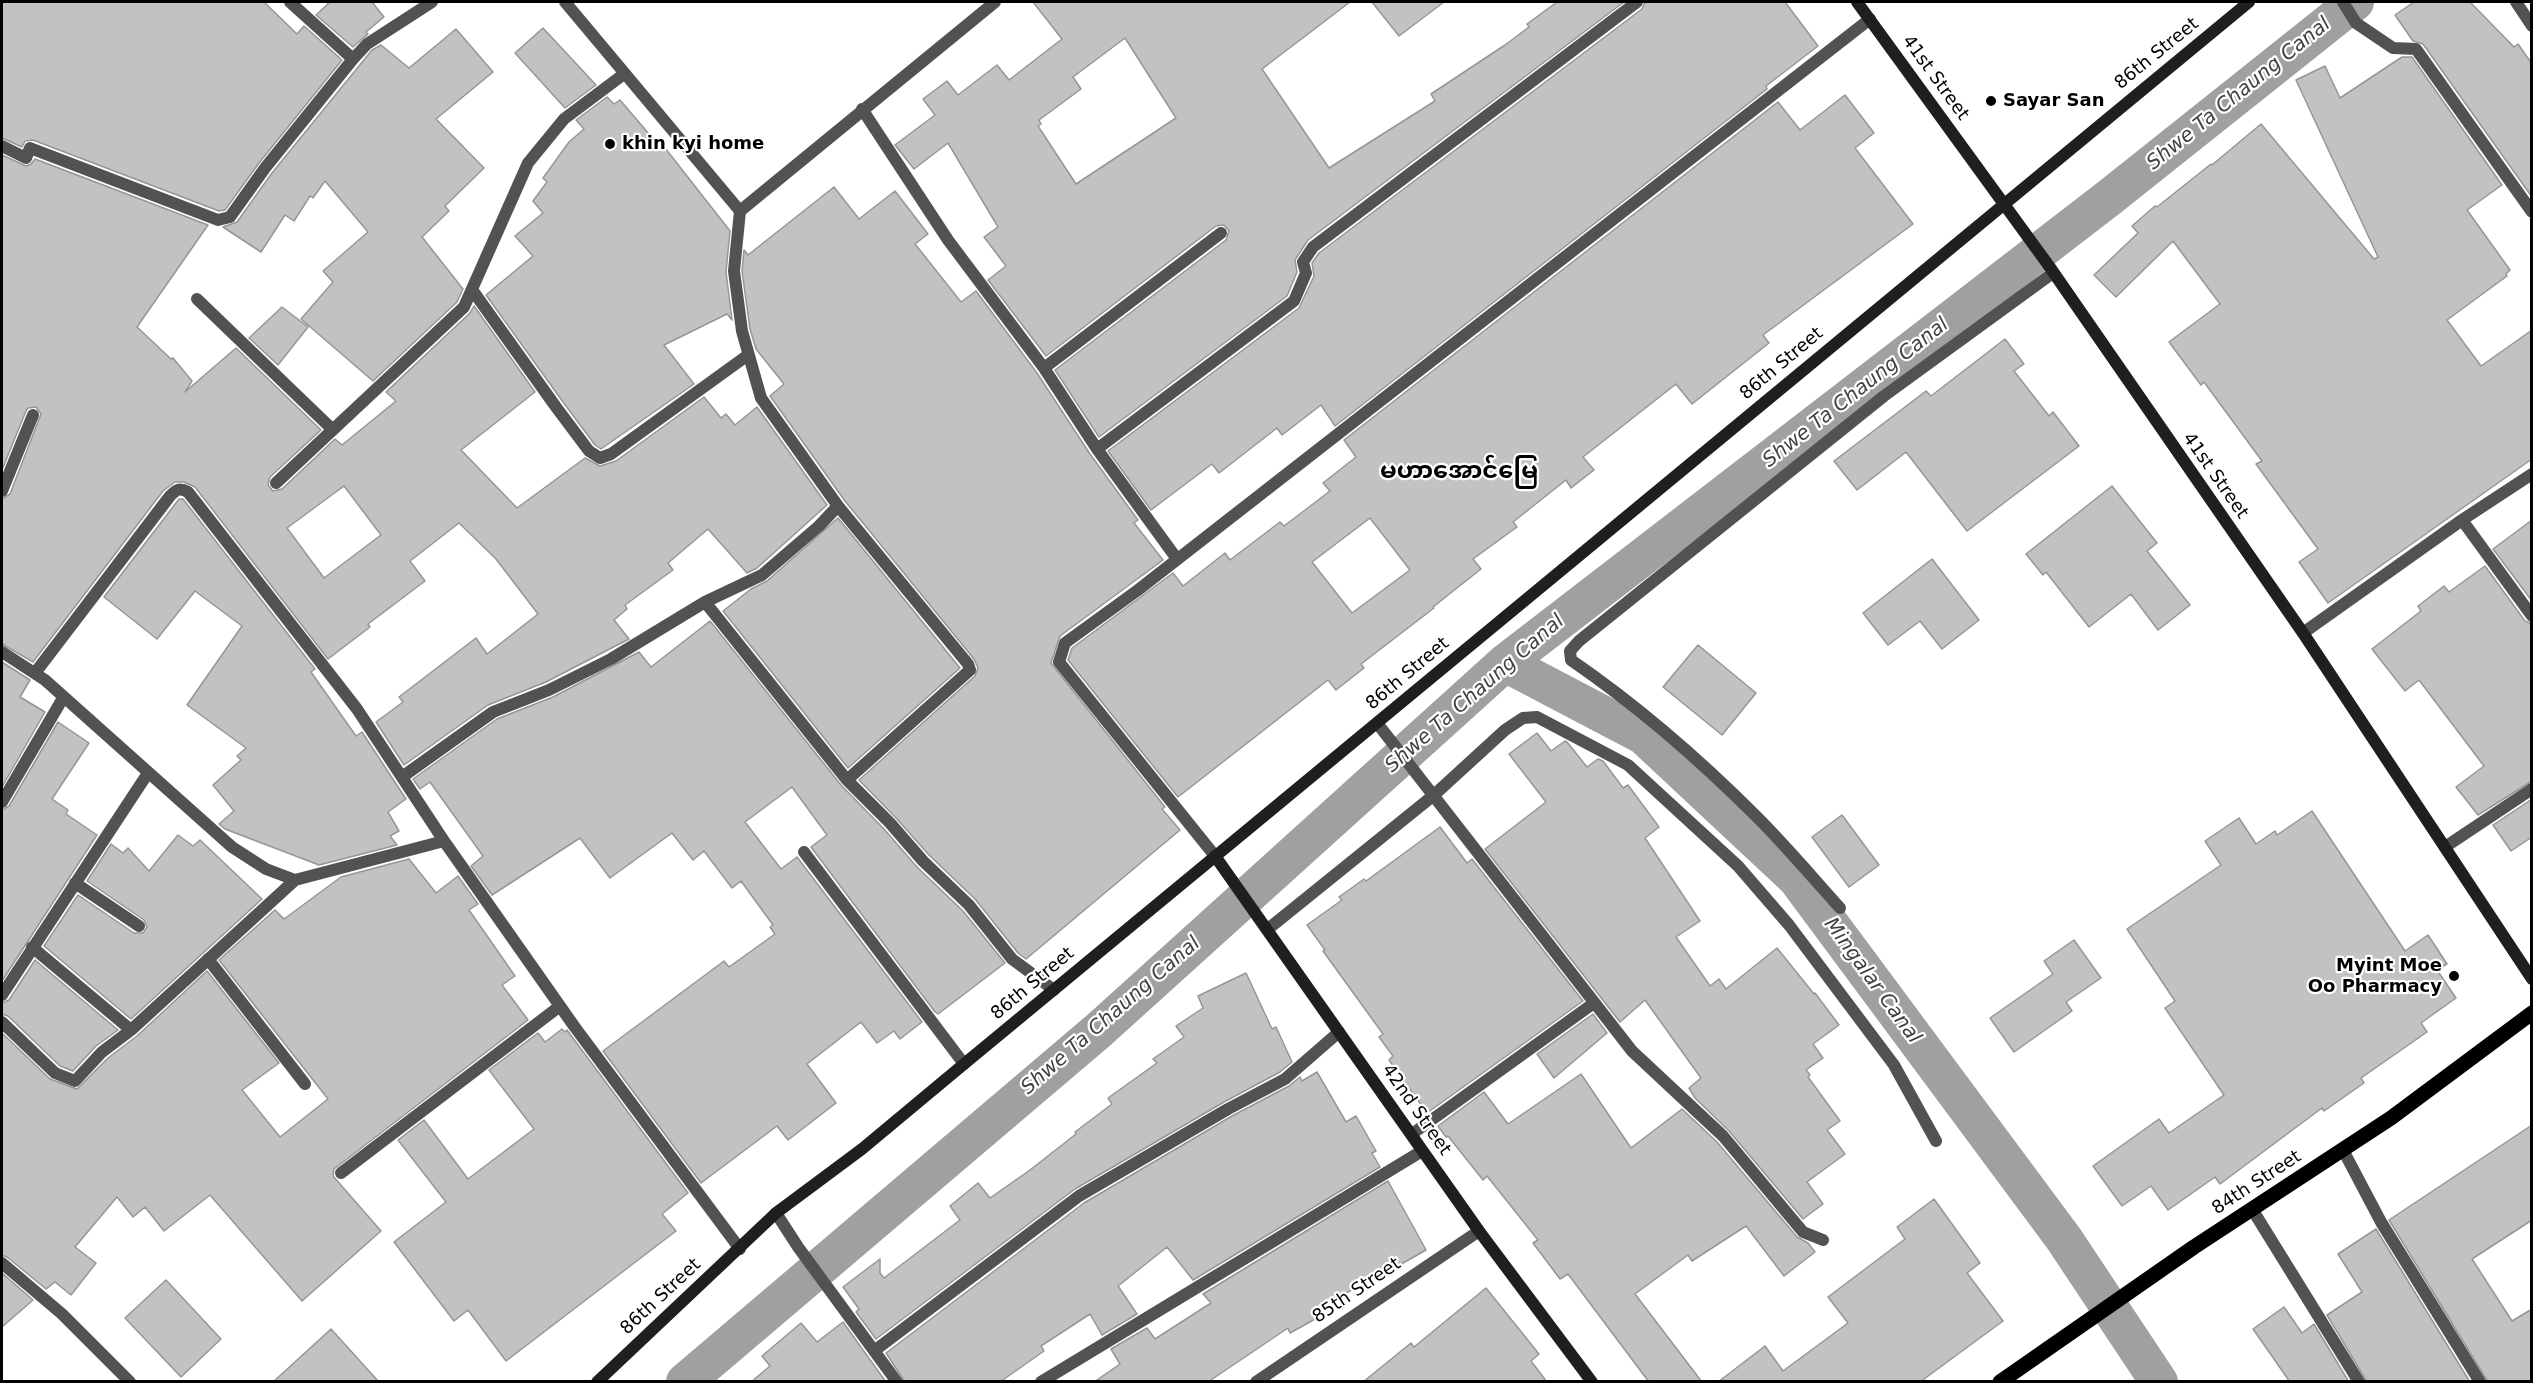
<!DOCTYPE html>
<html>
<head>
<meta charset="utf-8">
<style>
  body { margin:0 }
  #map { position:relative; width:2533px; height:1383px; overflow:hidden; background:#fff; font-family:"DejaVu Sans",sans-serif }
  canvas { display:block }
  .frame { position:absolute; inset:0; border:3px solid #000; pointer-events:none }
</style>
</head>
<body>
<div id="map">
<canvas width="2533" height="1383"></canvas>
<div class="frame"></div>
</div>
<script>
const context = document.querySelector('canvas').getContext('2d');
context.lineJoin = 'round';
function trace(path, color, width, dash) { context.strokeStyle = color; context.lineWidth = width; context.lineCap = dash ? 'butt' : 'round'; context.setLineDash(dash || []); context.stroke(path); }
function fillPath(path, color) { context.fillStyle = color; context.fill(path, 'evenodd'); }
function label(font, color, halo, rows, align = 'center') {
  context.font = font + ' "DejaVu Sans","Noto Sans Myanmar",sans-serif'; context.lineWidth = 4.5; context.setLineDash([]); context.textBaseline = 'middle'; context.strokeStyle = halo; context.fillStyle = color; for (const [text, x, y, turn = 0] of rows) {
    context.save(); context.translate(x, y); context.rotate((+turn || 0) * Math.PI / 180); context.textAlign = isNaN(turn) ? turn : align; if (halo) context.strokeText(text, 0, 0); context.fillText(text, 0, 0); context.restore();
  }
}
trace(new Path2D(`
  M1505,663L1644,736L1796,878L2064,1239L2159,1382
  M685,1382L1099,1030L1505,663L2110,197L2355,2`), '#a0a0a0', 38);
const building = new Path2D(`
  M2,2H264L297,34L304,26L342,60L259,163L225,210L219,211L33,140L25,141L22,147L2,138Z
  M330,2H372L384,17L366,32L368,34L353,47L316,15Z
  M1033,2H1350L1262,69L1329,168L1435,101L1431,94L1505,45L1529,27L1527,24L1557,2H1624L1308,240L1295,260L1297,272L1287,296L1099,437L1055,370L1226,240L1229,231L1224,225L1216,226L1046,356L988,280L1006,266L984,237L998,227L948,143L914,169L895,145L935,115L923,99L947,81L958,95L997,65L1009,80L1062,39ZM1125,38L1176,118L1076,184L1038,126L1041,124L1039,120L1081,89L1073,77Z
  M1372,2H1444L1399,36Z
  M1645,2H1785L1818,46L1766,86L1767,89L1335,426L1321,405L1282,435L1277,428L1219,473L1212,464L1151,510L1108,451L1299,308L1314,276L1312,263L1319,253L1642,9Z
  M2414,2H2470L2514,47L2518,44L2532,64V197L2423,44L2413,41L2395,15Z
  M543,28L596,85L565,108L515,53Z
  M456,29L493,72L436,119L484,168L445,206L449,211L422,237L463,289L457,302L373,381L301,319L333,282L323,271L368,232L325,181L313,198L310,196L294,221L285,215L261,252L223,227L237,222L272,173L372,50L381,45L409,68Z
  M2402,57H2412L2502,185L2467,210L2510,270L2506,274L2507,276L2447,320L2481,366L2532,330V459L2328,603L2299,562L2318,549L2256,464L2262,461L2204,382L2201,385L2169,342L2220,304L2173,241L2116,297L2094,275L2138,233L2132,226L2155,206L2157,207L2211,164L2212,165L2261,124L2374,259L2378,257L2296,80L2325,66L2340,98Z
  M1845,95L1874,133L1855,148L1913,224L1763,335L1769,343L1692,404L1676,384L1583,457L1594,470L1571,488L1566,480L1513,522L1517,527L1473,559L1481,569L1433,607L1434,608L1361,664L1364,668L1336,690L1328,680L1178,797L1068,660L1072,648L1173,573L1183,586L1225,553L1230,560L1280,522L1284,526L1330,491L1323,483L1356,457L1344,440L1778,102L1800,130ZM1370,518L1410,570L1352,613L1312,562Z
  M607,97L614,104L620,100L655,141L658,139L730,231L726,272L732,320L727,314L664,345L694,384L601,449L595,445L563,402L486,295L533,256L515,236L543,213L533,201L547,182L543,178L569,142L584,129L576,120Z
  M2,155L26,166L31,164L35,159L208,225L137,327L171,359L173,358L192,381L185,392L236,348L321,430L270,477L268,485L273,491L282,489L335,439L342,445L396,401L386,392L470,313L474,306L535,392L461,450L517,508L585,458L600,466L616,461L704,397L721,418L726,414L735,425L757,407L827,505L757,568L747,573L708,529L668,563L673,570L625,605L627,609L614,620L629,639L546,682L488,705L404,765L376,722L403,702L399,697L476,638L487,654L538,614L496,559L459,523L410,561L425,581L368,624L370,627L328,659L195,487L184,482H175L163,491L33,662L2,644V499L10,494L41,414L36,407L28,408L26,411L2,470ZM344,486L381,535L324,578L287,528Z
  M834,187L859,219L895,191L928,234L915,244L961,302L976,291L1037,373L1090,454L1138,520L1134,523L1163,560L1060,636L1051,663L1165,807L1162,809L1180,830L1026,959L1018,953L975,899L929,855L896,818L859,780L975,676L978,668L974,659L845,501L770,396L784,384L756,349L750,329L742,271L744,250L748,255Z
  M282,307L308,327L278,365L249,338Z
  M2005,339L2024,364L2014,371L2049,416L2053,412L2079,446L1967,531L1906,452L1857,490L1834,461L1926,391L1931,396Z
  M2112,486L2157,543L2147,551L2190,605L2158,630L2131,594L2089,627L2046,572L2043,575L2026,554Z
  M179,499H183L315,669L311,672L356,736L362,732L406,799L388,812L399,831L390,836L397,845L319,865L225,829L219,824L234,811L213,785L241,760L237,756L246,748L187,705L242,626L195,591L157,639L104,597Z
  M838,518L960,668L848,768L723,611L751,589L767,581Z
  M2532,520V601L2493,549Z
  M1932,559L1979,620L1942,649L1920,621L1888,645L1863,613Z
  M2485,566L2525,621L2532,624V781L2478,815L2456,787L2484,766L2419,680L2405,691L2372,649L2421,611L2418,606L2444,586L2449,592Z
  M710,621L841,785L884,829L917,867L963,911L1005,963L938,1014L935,1012L811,847L827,835L792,787L745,822L781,869L797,857L922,1022L900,1039L894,1031L877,1043L861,1022L807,1064L836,1103L788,1140L777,1126L701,1183L603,1051L724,961L729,967L775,934L770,927L773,925L741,881L732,888L704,851L693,860L672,833L610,878L580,838L492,895L471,866L483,856L430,782L420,789L413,779L497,719L553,697L639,652L651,667Z
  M1698,645L1756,693L1722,735L1663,687Z
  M2,662L30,680L20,697L45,712L2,787Z
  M58,722L89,743L52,799L68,810L66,814L97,835L2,981V810L9,806Z
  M1537,733L1551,751L1565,741L1567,742L1587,767L1598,759L1603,761L1623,788L1628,785L1659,827L1645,838L1700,921L1676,937L1710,986L1719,979L1726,989L1777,948L1814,994L1815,993L1839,1025L1813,1044L1823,1058L1806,1070L1810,1075L1808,1077L1840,1121L1827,1130L1845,1154L1807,1182L1823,1204L1803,1219L1729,1131L1695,1098L1689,1088L1701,1078L1645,1000L1620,1022L1485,849L1546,802L1509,754Z
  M2532,799V837L2511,851L2493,825Z
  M2312,811L2405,951L2428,935L2447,964L2437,970L2456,998L2421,1023L2427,1032L2361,1078L2364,1083L2324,1111L2322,1108L2220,1184L2215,1177L2168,1210L2151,1186L2122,1206L2093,1166L2159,1119L2169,1133L2224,1095L2165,1008L2175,1001L2127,929L2221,865L2205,841L2239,818L2256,844L2275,831L2277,835Z
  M1842,815L1879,865L1849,887L1812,837Z
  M1440,827L1467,863L1472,859L1583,1001L1427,1113L1389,1060L1393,1056L1379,1037L1383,1034L1323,951L1325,950L1307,925L1342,900L1339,897L1364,879L1366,881Z
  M178,835L193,846L200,840L262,899L131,1019L44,946L78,895L134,933H143L147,927L144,920L87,881L111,844L123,853L128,848L149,871Z
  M409,859L436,893L458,876L478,904L469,910L515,976L502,985L528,1020L334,1169L333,1176L381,1231L302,1301L210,1195L164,1231L145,1207L133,1217L117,1197L75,1247L96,1263L71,1295L55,1282L46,1289L7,1257L2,1255V1033L50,1079L77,1089L108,1058L137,1036L207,971L279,1063L242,1090L280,1137L328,1099L219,960L275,910L284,919L341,877Z
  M2074,940L2101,978L2066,1002L2072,1011L2014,1052L1990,1018L2053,974L2044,961Z
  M35,960L118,1030L96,1046L73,1071L60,1066L8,1016L2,1014V1003L9,1000Z
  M1246,973L1272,1029L1276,1027L1292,1062L1280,1072L1224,1102L1075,1189L876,1339L856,1312L859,1309L843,1287L880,1259V1273L884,1278L960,1220L950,1206L978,1183L990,1198L1030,1170L1076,1134L1075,1132L1112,1104L1108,1098L1157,1063L1153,1059L1184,1037L1176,1026L1203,1008L1198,996Z
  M1593,1014L1607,1033L1554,1078L1537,1054Z
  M562,1029L565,1032L567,1030L688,1193L662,1214L676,1231L506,1361L468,1310L454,1321L394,1242L446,1202L398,1140L424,1120L468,1179L534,1129L489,1070L538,1033L545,1042Z
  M1317,1072L1346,1122L1356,1116L1376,1151L1372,1153L1380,1167L1193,1280L1167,1247L1118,1286L1137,1314L1102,1335L1090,1314L1041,1346L1044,1351L1000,1382H905L886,1353L1084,1203L1232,1116L1289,1086L1300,1077L1302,1081Z
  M1581,1074L1631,1148L1682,1109L1717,1142L1797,1237L1808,1243L1815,1252L1784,1276L1746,1226L1692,1261L1688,1255L1635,1294L1702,1382H1649L1568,1274L1560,1279L1533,1243L1538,1240L1487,1176L1483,1180L1448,1136L1446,1137L1438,1126L1484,1092L1508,1124Z
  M2532,1125V1220L2472,1259L2512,1321L2532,1309V1382H2488L2389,1220Z
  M1388,1181L1426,1250L1382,1275L1380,1272L1315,1313L1317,1318L1290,1333L1288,1328L1208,1382H1094L1120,1364L1111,1349L1147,1328L1155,1339L1211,1303L1203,1294Z
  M1934,1199L1980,1263L1967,1273L2003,1321L1920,1382H1718L1765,1346L1783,1371L1848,1323L1828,1297L1905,1239L1897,1227Z
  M2376,1229L2470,1382H2367L2327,1315L2362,1292L2338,1254Z
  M2,1273L33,1300L2,1327Z
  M166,1280L221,1339L181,1377L125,1318Z
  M1486,1288L1539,1354L1531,1361L1547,1382H1363L1411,1343L1414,1347Z
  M2284,1307L2302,1333L2314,1324L2349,1382H2290L2253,1329Z
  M843,1322L886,1382H751L770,1366L762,1356L801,1323L817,1342Z
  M331,1329L379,1382H273Z`);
fillPath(building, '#c2c2c2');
trace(building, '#969696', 1.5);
trace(new Path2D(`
  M290,2L353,59L367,44L432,2
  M565,2L740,211
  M2343,2L2356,23L2393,48L2416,49L2532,212
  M2516,2L2532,26
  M862,109L948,240L1044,368L1097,449L1177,559
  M2,146L26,158L30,148L218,220L230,217L265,168L353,59
  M473,291L556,407L589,451L600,458L611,454L748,355
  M197,299L333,430
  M1044,368L1221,233
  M1097,449L1294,301L1306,273L1303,262L1313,247L1637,2
  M276,483L464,307L528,163L564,119L624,74
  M2,491L33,415
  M838,506L968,664L970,670L847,780
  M2462,520L2532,616
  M705,602L847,780L890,823L923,861L969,905L1012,959L1054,990
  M2303,633L2462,520L2532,474
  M2,652L45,680L232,847L266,869L295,880L444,841L574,1026L740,1249
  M35,673L170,496C176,490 179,487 188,492L357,709L444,841
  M1377,723L1632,1051L1723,1136L1803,1232L1823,1240
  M402,777L493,712L549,690L611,659L705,602L762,575L819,526L838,506L761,398L742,331L734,271L740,211L995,2
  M2,802L63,698
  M2445,847L2532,789
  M804,852L964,1064
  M1215,856L1059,662L1065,643L1138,590L1870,19
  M75,883L139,926
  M1840,908C1813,878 1786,846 1757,817C1700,760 1638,706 1571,660L1570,651L1579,641L1884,396L2053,273
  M1268,929L1434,795L1505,730L1523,718L1537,717L1628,765L1738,866L1789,925L1894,1065L1936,1141
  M32,947L131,1030
  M208,959L305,1084
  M2,995L148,773
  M2,1022L55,1073L75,1081L102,1052L131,1030L295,880
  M1412,1134L1594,1003
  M2343,1150L2381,1222L2480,1382
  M341,1173L560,1006
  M2252,1209L2359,1382
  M776,1213L798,1247L897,1382
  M2,1263L62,1314L130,1382
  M874,1351L1079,1196L1228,1109L1285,1079L1339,1032
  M1041,1382L1422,1151
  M1256,1382L1479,1231`), '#525252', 12);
trace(new Path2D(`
  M1857,2L2049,266L2303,633L2532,979
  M1215,856L1479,1231L1592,1382
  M597,1382L776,1213L862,1149L964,1064L2249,2`), '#1f1f1f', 12);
trace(new Path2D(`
  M2000,1382L2194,1247L2391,1118L2532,1013`), '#000', 15);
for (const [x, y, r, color] of [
  [1991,101,6,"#000"],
  [610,144,6,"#000"],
  [2454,976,6,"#000"]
]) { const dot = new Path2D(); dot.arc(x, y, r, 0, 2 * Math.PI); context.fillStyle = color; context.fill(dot); trace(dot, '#fff', 2); }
label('18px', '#000', '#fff', [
  ["86th Street",2157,54,-39],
  ["41st Street",1935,78,54],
  ["86th Street",1782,364,-40],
  ["41st Street",2215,476,55],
  ["86th Street",1408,674,-40],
  ["86th Street",1033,984,-40],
  ["42nd Street",1416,1110,55],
  ["84th Street",2257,1183,-33],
  ["85th Street",1357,1291,-34],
  ["86th Street",661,1297,-43]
]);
label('bold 18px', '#000', '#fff', [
  ["Sayar San",2003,101],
  ["khin kyi home",622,144],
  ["Myint Moe",2442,966,"right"],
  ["Oo Pharmacy",2442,987,"right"]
], 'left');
label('italic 20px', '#414141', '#fff', [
  ["Shwe Ta Chaung Canal",2239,94,-39],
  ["Shwe Ta Chaung Canal",1856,393,-38],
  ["Shwe Ta Chaung Canal",1475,694,-41],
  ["Mingalar Canal",1872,981,54],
  ["Shwe Ta Chaung Canal",1111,1016,-41]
]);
label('bold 24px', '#000', '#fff', [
  ["မဟာအောင်မြေ",1459,472]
]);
</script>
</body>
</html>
